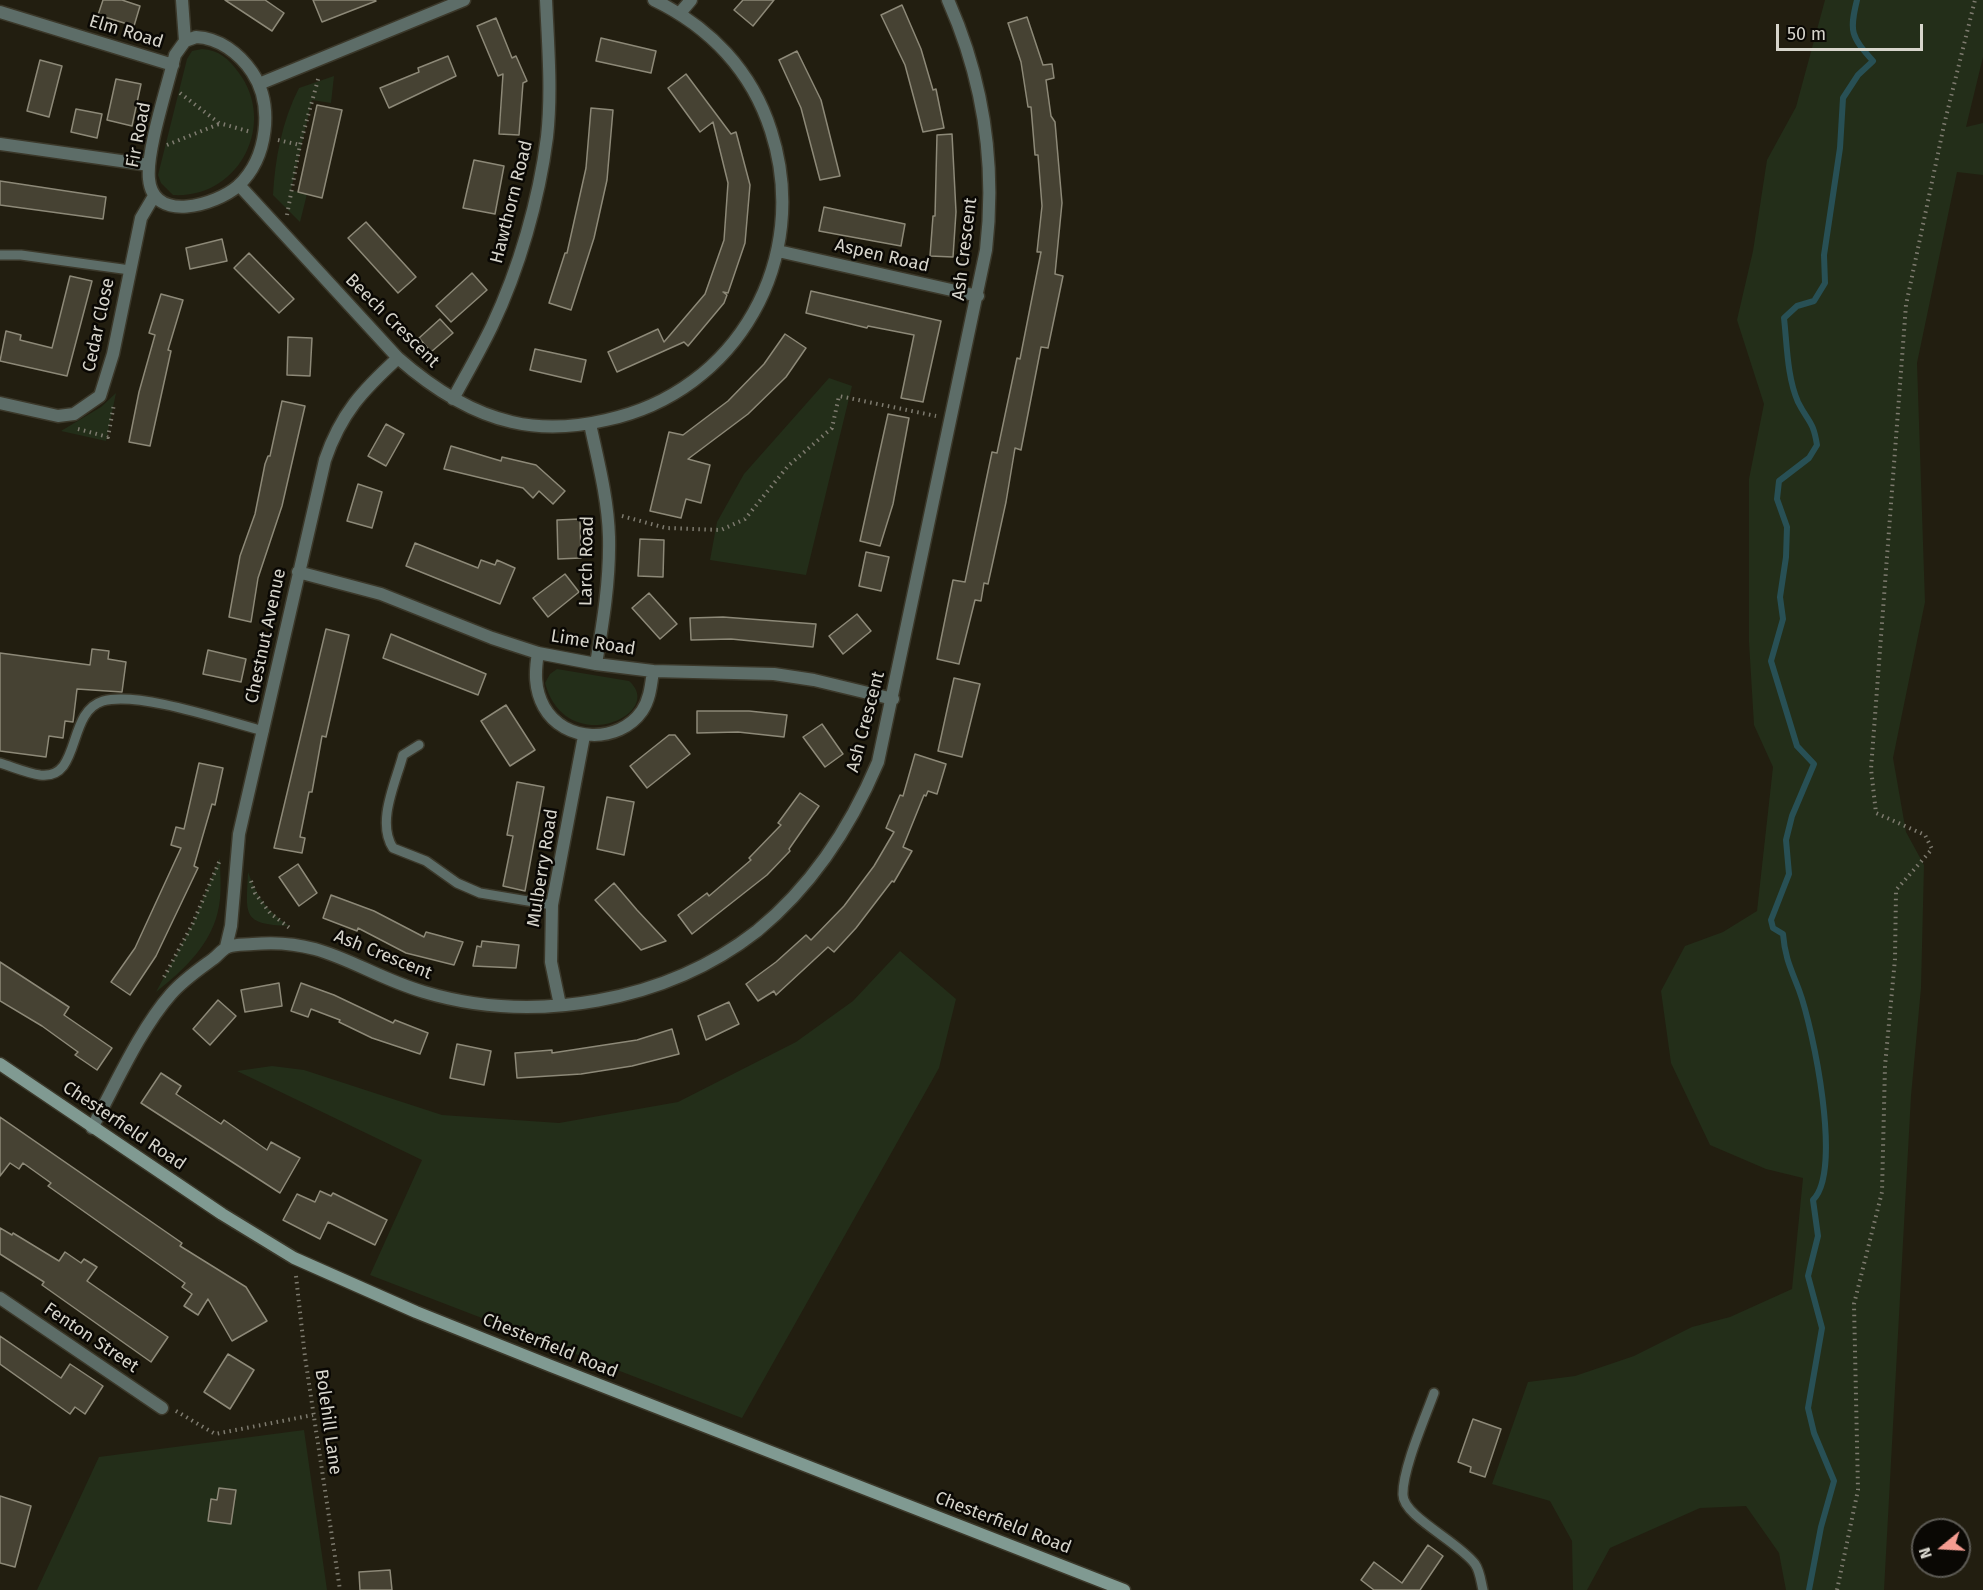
<!DOCTYPE html>
<html>
<head>
<meta charset="utf-8">
<style>
  body { margin:0 }
  #map { position:relative; width:1983px; height:1590px; overflow:hidden; background:#221e10; font-family:"Fira Sans",sans-serif }
  canvas { display:block }
  .north { position:absolute; left:1911px; top:1518px; width:60px; height:60px; box-sizing:border-box; background:#0a0804; border:2px solid #5c5a54; border-radius:50%; rotate:252deg; font-size:16px; font-weight:700; line-height:24px; text-align:center; color:#d7d5cc }
  .north::after { content:''; display:block; margin:auto; width:21px; height:27px; background:#f59c91; clip-path:polygon(50% 0,100% 100%,50% 72%,0 100%) }
  .scale { position:absolute; left:1776px; top:24px; width:147px; height:27px; box-sizing:border-box; border:3px solid #d7d5cc; border-top:0; padding-left:8px; font-size:18px; line-height:21px; white-space:nowrap; color:#d7d5cc; -webkit-text-stroke:4px #0a0804; paint-order:stroke }
</style>
</head>
<body>
<div id="map">
<canvas width="1983" height="1590"></canvas>
<div class="north">N</div>
<div class="scale">50 m</div>
</div>
<script>
const context = document.querySelector('canvas').getContext('2d');
context.lineJoin = 'round';
function fillPath(path, color) { context.fillStyle = color; context.fill(path, 'evenodd'); }
function trace(path, color, width, dash) { context.strokeStyle = color; context.lineWidth = width; context.lineCap = dash ? 'butt' : 'round'; context.setLineDash(dash || []); context.stroke(path); }
function label(font, color, halo, rows, align = 'center') {
  context.font = font + ' "Fira Sans",sans-serif'; context.lineWidth = 5; context.setLineDash([]); context.textBaseline = 'middle'; context.strokeStyle = halo; context.fillStyle = color; for (const [text, x, y, turn = 0] of rows) {
    context.save(); context.translate(x, y); context.rotate((+turn || 0) * Math.PI / 180); context.textAlign = isNaN(turn) ? turn : align; if (halo) context.strokeText(text, 0, 0); context.fillText(text, 0, 0); context.restore();
  }
}
fillPath(new Path2D(`
  M1825,0H1983V57L1966,127L1983,123V175L1957,172L1917,363L1925,602L1893,758L1906,832L1924,865L1921,988L1911,1096L1884,1590H1786L1779,1553L1746,1506L1700,1508L1610,1548L1587,1590H1573L1572,1541L1550,1501L1492,1484L1528,1382L1575,1376L1634,1356L1692,1327L1730,1317L1792,1289L1803,1178L1766,1169L1710,1145L1671,1063L1661,991L1685,946L1723,932L1757,911L1773,767L1754,725L1749,642V479L1764,404L1737,320L1753,251L1767,160L1796,107Z
  M202,49C219,50 229,59 239,73C277,124 239,199 173,195L161,183L158,175L187,59L192,51Z
  M334,76L331,103L312,100L291,190L307,194L300,222L273,195C275,159 282,121 299,88Z
  M829,378L852,386L806,575L710,560L717,522L744,474Z
  M116,393L106,441L61,431L101,407Z
  M557,669L629,681C667,714 566,760 545,683L550,674Z
  M220,858C220,874 222,891 219,906C213,943 184,970 156,992L192,925Z
  M248,872C257,897 267,911 289,926C242,924 246,916 248,872Z
  M900,951L956,999L939,1068L742,1418L370,1275L422,1160L237,1071L272,1066L304,1070L442,1115L559,1123L678,1102L796,1042L853,1001Z
  M304,1430L327,1590H37L99,1457Z`), '#232e19');
trace(new Path2D(`
  M1809,1590L1821,1527L1834,1481L1814,1433L1808,1408L1822,1328L1808,1276L1818,1236L1813,1200C1843,1171 1813,1028 1799,990C1791,969 1785,958 1783,934L1773,928L1771,920L1789,874L1786,840L1792,816L1814,764L1797,746L1771,661L1783,619L1780,597L1786,557L1787,527L1777,499L1779,481L1809,458L1817,445C1813,420 1808,422 1798,402C1787,377 1787,344 1784,318L1797,306L1814,301L1825,283L1824,255L1840,148L1843,98L1858,75L1873,61C1851,36 1849,32 1857,0`), '#285055', 6);
const building = new Path2D(`
  M103,0H122L140,6L134,26L98,15Z
  M225,0H265L284,13L272,31Z
  M313,0H375L376,1L322,22Z
  M743,0H774L753,26L734,10Z
  M902,5L921,49L933,90L936,89L944,128L923,132L905,65L881,15Z
  M1027,17L1043,65L1052,64L1054,78L1046,80L1051,116L1055,122L1062,203L1055,274L1063,276L1048,348L1041,347L1021,450L1015,448L1006,502L988,584L984,583L981,601L975,600L959,664L937,659L953,580L965,582L992,452L997,453L1017,358L1020,359L1041,252H1037L1042,206L1038,155H1035L1031,107H1028L1021,62L1008,23Z
  M496,18L512,58L516,56L527,81L523,83L519,135L499,134L503,74L498,76L477,26Z
  M601,38L656,51L651,73L596,61Z
  M797,51L821,100L840,176L820,180L801,108L779,60Z
  M448,56L456,76L389,108L380,88L419,72L418,68Z
  M40,60L62,66L49,117L27,111Z
  M686,74L731,134L736,132L750,185L745,243L728,293L723,292L727,295L724,303L688,346L684,342L617,372L608,352L658,329L664,342L705,294L724,240L728,183L713,122L700,132L668,88Z
  M116,79L141,84L132,126L107,120Z
  M317,105L342,110L322,198L298,192Z
  M591,108L613,110L607,180L594,238L571,310L549,303L565,253H567L586,168Z
  M76,109L102,114L97,138L71,132Z
  M952,134L956,212L953,257L930,256L933,216H935L937,135Z
  M474,160L504,166L495,214L463,208Z
  M0,181L106,197L103,219L0,205Z
  M824,207L905,224L901,246L819,231Z
  M366,222L416,277L398,293L348,238Z
  M222,239L227,261L190,269L186,248Z
  M249,253L294,299L279,313L234,268Z
  M472,273L487,290L451,322L436,306Z
  M70,276L92,281L67,376L0,361L6,331L21,335L20,340L52,348Z
  M811,291L941,321L923,402L901,398L914,335L868,326L867,328L806,313Z
  M161,294L183,300L168,350L171,351L150,446L129,442L139,392L155,335L149,333Z
  M440,319L453,333L431,352L419,338Z
  M785,334L806,348L786,377L748,414L688,459L710,465L701,503L686,499L681,518L650,511L669,432L683,435L728,401L764,364Z
  M288,337L312,338L310,376L287,375Z
  M535,349L586,360L581,382L530,370Z
  M282,401L305,406L282,506L258,578L251,622L229,617L240,556L255,514L265,464L268,456H270Z
  M888,414L909,418L893,504L880,546L860,541Z
  M386,424L404,434L386,466L368,456Z
  M451,446L501,461L502,457L536,465L565,491L553,504L539,491L533,498L523,488L444,469Z
  M358,484L382,492L372,528L347,521Z
  M580,519L581,558L558,559L557,520Z
  M640,539L664,540L663,577L638,576Z
  M415,543L478,568L481,560L495,565L497,560L515,568L500,604L406,566Z
  M866,552L889,557L881,591L859,586Z
  M565,574L579,592L548,617L533,598Z
  M649,593L677,624L660,639L632,608Z
  M857,614L871,631L843,654L829,636Z
  M723,617L816,624L813,647L731,639L691,640L690,618Z
  M326,629L349,635L326,737L322,736L312,792H309L300,837L305,838L302,853L274,848Z
  M391,634L486,674L478,695L383,658Z
  M92,649L109,651L108,659L126,662L122,692L77,689L73,722L65,721L63,738L49,736L46,757L0,751V653L90,665Z
  M208,650L246,659L241,682L203,674Z
  M954,678L980,684L962,757L938,751Z
  M506,705L535,750L510,766L481,721Z
  M697,711H749L787,715L784,737L738,732L697,733Z
  M822,724L843,754L825,767L803,737Z
  M669,735H675L690,754L647,788L630,766Z
  M915,754L946,764L937,794L928,791L926,796L924,795L903,847L912,851L894,882L892,881L856,928L834,952L828,947L776,995L774,991L758,1001L746,984L776,962L806,935L811,940L844,906L874,866L894,832L886,828L900,795L903,796Z
  M199,763L223,768L215,805L212,804L194,866L198,868L156,956L130,995L111,982L135,948L181,848L171,845L176,827L184,829Z
  M517,782L544,787L525,891L503,886L513,836L507,835Z
  M800,793L819,806L789,849L790,851L767,875L692,934L678,915L707,893L709,896L751,860L749,858L781,825L778,823Z
  M607,797L634,802L624,855L597,849Z
  M298,864L317,893L299,906L279,877Z
  M614,883L637,910L666,941L641,950L595,900Z
  M331,895L374,911L424,937L426,932L463,942L454,965L406,953L358,928L357,931L323,918Z
  M482,941L519,945L516,968L473,966L477,946L481,947Z
  M0,962L69,1007L64,1015L112,1048L97,1070L75,1055L78,1052L42,1026L0,1001Z
  M279,983L282,1006L245,1012L241,990Z
  M301,983L334,995L393,1023L395,1020L428,1033L420,1054L372,1038L339,1022L340,1020L311,1009L308,1017L291,1011Z
  M218,1000L236,1016L210,1045L193,1029Z
  M729,1002L739,1024L706,1040L698,1016Z
  M672,1029L679,1054L632,1066L581,1074L517,1078L515,1053L552,1050V1053L637,1040Z
  M457,1044L491,1051L484,1085L450,1078Z
  M161,1073L181,1086L176,1094L221,1124L224,1120L267,1150L271,1142L300,1158L280,1193L141,1103Z
  M0,1117L182,1243L180,1246L246,1287L267,1321L232,1341L208,1299L198,1315L184,1306L192,1294L182,1287L185,1283L48,1186L51,1183L23,1163L19,1169L10,1163L0,1176Z
  M320,1191L331,1196L333,1193L387,1220L375,1245L328,1222L320,1239L283,1220L297,1194L315,1202Z
  M0,1228L12,1235L13,1233L59,1261L65,1252L81,1263L84,1259L97,1267L87,1281L168,1337L151,1362L42,1285L44,1282L0,1254Z
  M0,1336L61,1378L70,1364L103,1386L85,1414L75,1407L70,1414L0,1364Z
  M228,1354L254,1370L230,1409L204,1392Z
  M1473,1419L1501,1429L1485,1477L1470,1472L1471,1467L1458,1462Z
  M219,1488L236,1490L231,1524L208,1521L211,1499L217,1500Z
  M0,1496L31,1506L15,1567L0,1563Z
  M1428,1545L1443,1556L1420,1590H1374L1361,1580L1374,1562L1402,1583Z
  M390,1570L392,1590H360L359,1572Z`);
fillPath(building, '#464233');
trace(building, '#8d8978', 1.5);
const service = new Path2D(`
  M0,255H21L130,270
  M419,745L403,755C396,782 376,822 393,848L426,861L457,883L480,893L552,905
  M0,763C13,767 27,773 40,775C82,780 66,712 103,701C139,691 225,721 264,731
  M1434,1393C1425,1418 1402,1470 1403,1495C1403,1516 1459,1542 1475,1564C1480,1571 1481,1582 1483,1590`);
const minor = new Path2D(`
  M182,0L185,41
  M0,12L173,65
  M680,13L691,0
  M196,37C219,38 239,53 252,72C274,105 268,158 238,186C216,205 153,224 149,179C146,151 168,85 175,55L185,41Z
  M259,84L464,0
  M0,144L149,165
  M239,185L398,358C431,387 468,412 512,422C542,429 576,427 606,420C738,392 812,258 771,131C752,71 710,27 654,0
  M778,251L978,296
  M453,399C466,375 480,351 492,326C519,269 539,200 547,137C552,92 548,45 546,0
  M0,403L58,416L74,414L100,396L113,354L141,218L154,196
  M590,424C598,461 608,499 609,537C610,580 603,622 596,664
  M298,572L381,594L492,638L538,653L596,664L653,671L774,674L814,680L893,699
  M538,653C535,671 534,689 544,707C564,743 619,744 642,711C650,699 651,685 653,671
  M226,947L231,926L239,834L325,460C341,413 363,390 398,358
  M560,1005L551,962L552,905L584,736
  M92,1128C115,1086 140,1029 171,994C183,980 198,970 213,959C218,956 222,949 228,947C236,944 245,945 253,944C326,937 359,973 424,992C534,1025 666,1002 757,931C812,886 851,826 878,762L986,250C996,164 983,79 948,0
  M0,1298L162,1408`);
const secondary = new Path2D(`
  M0,1064L222,1214L294,1258L416,1312L551,1366L1124,1590`);
trace(service, '#3b382a', 12);
trace(minor, '#3b382a', 15);
trace(secondary, '#3b382a', 15);
trace(new Path2D(`
  M180,93L219,123L251,132
  M278,140L300,145
  M167,145L219,124
  M287,215L300,145L319,76
  M78,429L108,437L114,404
  M622,516L666,528L721,530L745,519L788,466L832,428L839,396L936,416
  M251,881L255,893L270,913L291,929
  M164,977L192,925L220,860
  M296,1276L305,1357L340,1590
  M176,1411L215,1434L313,1415
  M1837,1590L1858,1490L1854,1304L1882,1192L1885,1066L1895,959L1896,890L1932,849L1925,835L1876,813L1871,769L1906,305L1944,125L1975,0`), '#7e7b6f', 4, [1.5, 4.5]);
trace(service, '#5d6d68', 9);
trace(minor, '#5d6d68', 12);
trace(secondary, '#809a92', 12);
label('18px', '#d7d5cc', '#0a0804', [
  ["Elm Road",126,32,17],
  ["Fir Road",139,135,-79],
  ["Hawthorn Road",512,202,-76],
  ["Ash Crescent",965,249,-83],
  ["Aspen Road",882,256,13],
  ["Beech Crescent",392,321,45],
  ["Cedar Close",99,325,-78],
  ["Larch Road",587,561,-89],
  ["Chestnut Avenue",266,636,-78],
  ["Lime Road",593,643,9],
  ["Ash Crescent",866,722,-75],
  ["Mulberry Road",543,868,-81],
  ["Ash Crescent",383,955,22],
  ["Chesterfield Road",124,1126,34],
  ["Fenton Street",91,1338,34],
  ["Chesterfield Road",550,1346,22],
  ["Bolehill Lane",328,1422,82],
  ["Chesterfield Road",1003,1523,21]
]);
</script>
</body>
</html>
